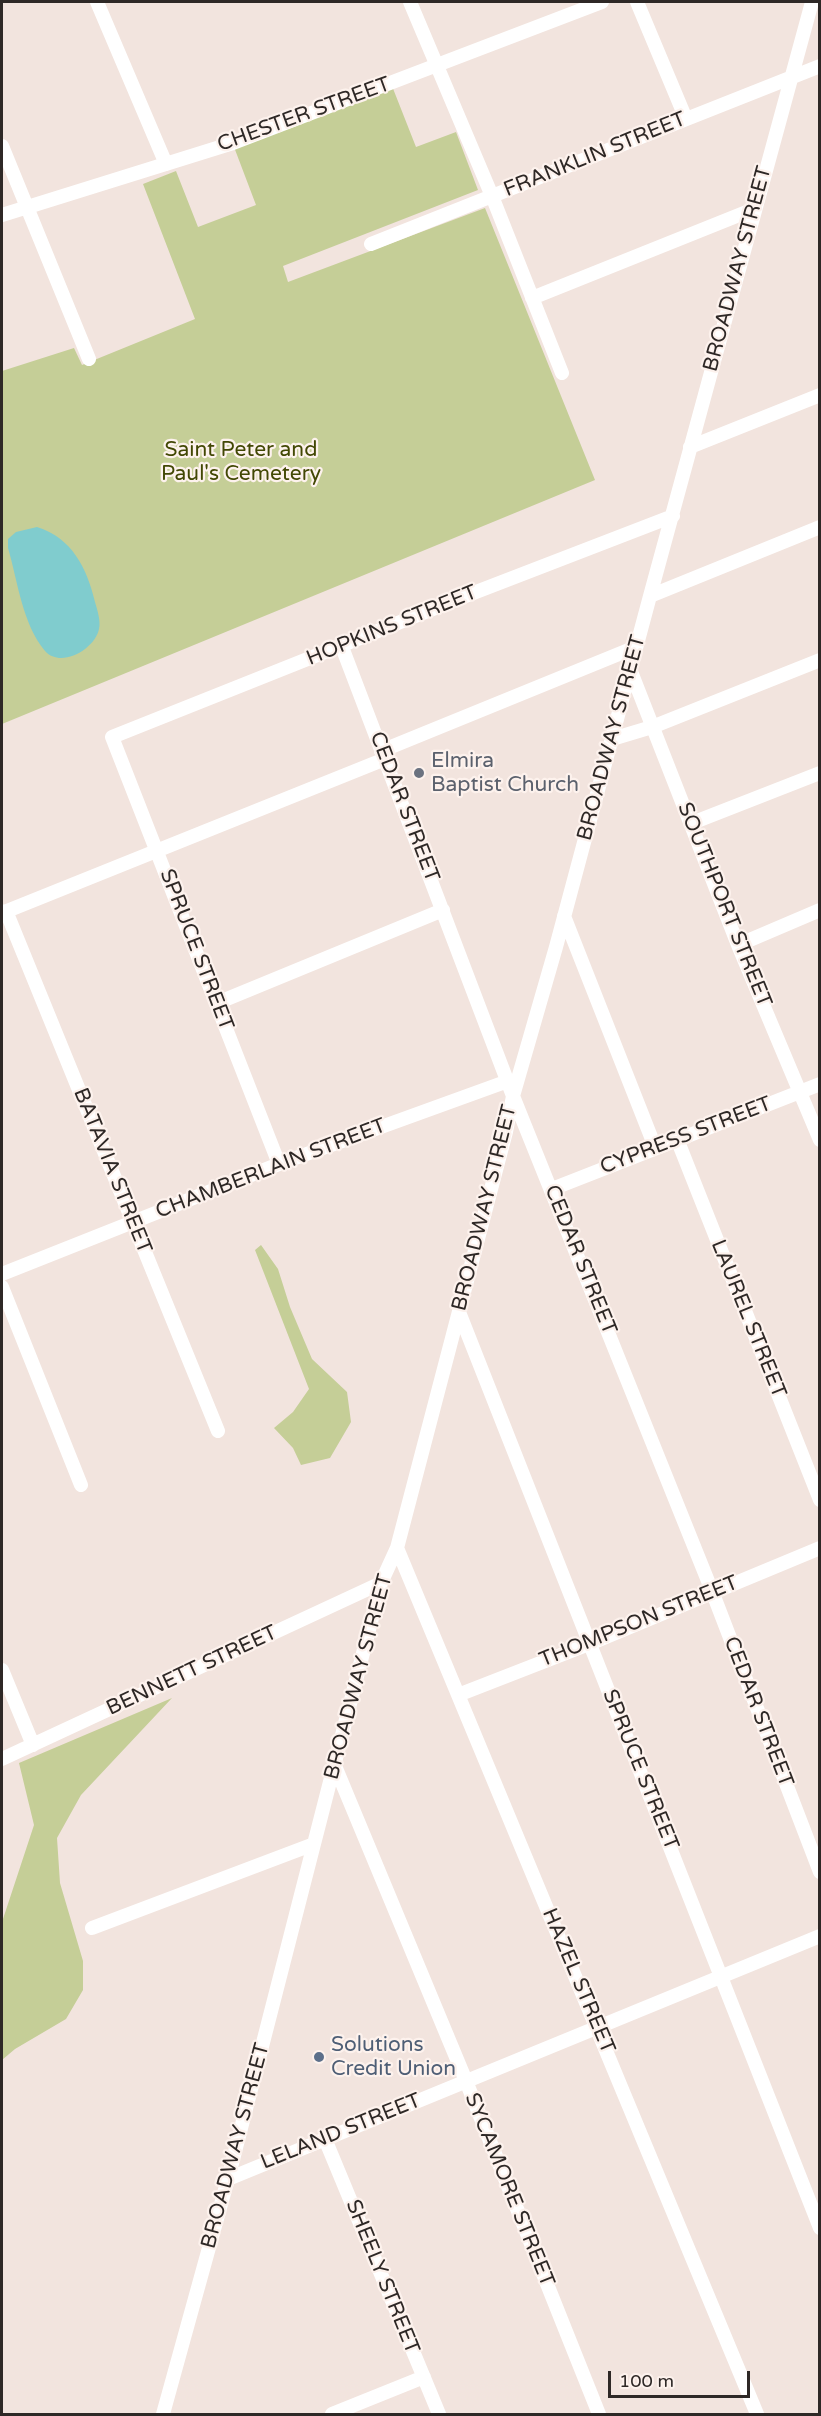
<!DOCTYPE html>
<html>
<head>
<meta charset="utf-8">
<style>
  body { margin:0 }
  #map { position:relative; width:821px; height:2416px; overflow:hidden; background:#f2e4de; font-family:"Varela Round",sans-serif }
  canvas { display:block }
  .frame { position:absolute; inset:0; border:3px solid #2e2826; pointer-events:none }
  .scale { position:absolute; left:608px; top:2371px; width:142px; height:27px; box-sizing:border-box; border:3px solid #2e2826; border-top:0; padding-left:8px; font-size:18px; line-height:21px; white-space:nowrap; color:#2e2826; -webkit-text-stroke:4px #fdf2ed; paint-order:stroke }
</style>
</head>
<body>
<div id="map">
<canvas width="821" height="2416"></canvas>
<div class="frame"></div>
<div class="scale">100 m</div>
</div>
<script>
const context = document.querySelector('canvas').getContext('2d');
context.lineJoin = 'round';
function fillPath(path, color) { context.fillStyle = color; context.fill(path, 'evenodd'); }
function trace(path, color, width, dash) { context.strokeStyle = color; context.lineWidth = width; context.lineCap = dash ? 'butt' : 'round'; context.setLineDash(dash || []); context.stroke(path); }
function label(font, color, halo, rows, align = 'center') {
  context.font = font + ' "Varela Round",sans-serif'; context.lineWidth = 4.5; context.setLineDash([]); context.textBaseline = 'middle'; context.strokeStyle = halo; context.fillStyle = color; for (const [text, x, y, turn = 0] of rows) {
    context.save(); context.translate(x, y); context.rotate((+turn || 0) * Math.PI / 180); context.textAlign = isNaN(turn) ? turn : align; if (halo) context.strokeText(text, 0, 0); context.fillText(text, 0, 0); context.restore();
  }
}
fillPath(new Path2D(`
  M392,86L416,147L456,132L478,190L283,266L288,282L485,208L595,480L2,724V371L74,348L82,365L195,319L143,184L176,171L198,227L256,205L234,147Z
  M261,1245L278,1269L290,1307L312,1359L347,1392L351,1422L330,1458L301,1465L293,1448L274,1428L293,1412L309,1389L255,1250Z
  M172,1698L81,1795L57,1838L60,1883L83,1961V1990L66,2019L15,2049L2,2060V1922L34,1825L19,1763Z`), '#c5ce97');
fillPath(new Path2D(`
  M37,527C72,538 87,568 95,602C97,609 101,621 99,629C95,649 61,669 45,651C22,623 18,582 8,548V539L16,532Z`), '#80ccce');
trace(new Path2D(`
  M97,2L166,164
  M410,2L492,196L562,373
  M637,2L686,119
  M2,146L89,359
  M2,215L233,143L602,2
  M371,244L820,66
  M532,298L754,209
  M690,447L820,395
  M650,596L820,527
  M342,647L513,1096L712,1591L820,1872
  M630,669L738,945L820,1140
  M612,739L652,727L820,660
  M381,751L636,647
  M692,823L820,773
  M6,911L218,1431
  M2,913L385,759
  M564,916L655,1147
  M738,945L820,910
  M217,1003L443,910
  M677,1139L820,1500
  M279,1164L112,737L463,597L673,516
  M552,1189L820,1084
  M2,1274L279,1164L508,1081
  M2,1287L81,1485
  M459,1312L820,2228
  M397,1548L757,2414
  M2,1670L33,1745
  M458,1695L589,1644L820,1548
  M2,1759L381,1583
  M335,1766L466,2081L599,2414
  M92,1928L314,1844
  M325,2139L439,2414
  M228,2179L820,1936
  M163,2414L228,2179L381,1583L397,1548L506,1132L513,1096L556,947L650,596L812,2
  M332,2414L424,2377`), '#fff', 14);
for (const [x, y, r, color] of [
  [419,773,6,"#6b7280"],
  [319,2057,6,"#5c6f8a"]
]) { const dot = new Path2D(); dot.arc(x, y, r, 0, 2 * Math.PI); context.fillStyle = color; context.fill(dot); trace(dot, '#fdf2ed', 2); }
label('21px', '#2e2826', '#fdf2ed', [
  ["CHESTER STREET",304,115,-20],
  ["FRANKLIN STREET",595,155,-22],
  ["BROADWAY STREET",738,269,-75],
  ["HOPKINS STREET",392,626,-22],
  ["BROADWAY STREET",612,738,-75],
  ["CEDAR STREET",404,807,69],
  ["SOUTHPORT STREET",724,905,68],
  ["SPRUCE STREET",196,950,69],
  ["CYPRESS STREET",686,1136,-21],
  ["CHAMBERLAIN STREET",271,1169,-21],
  ["BATAVIA STREET",112,1171,68],
  ["BROADWAY STREET",485,1208,-76],
  ["CEDAR STREET",580,1260,68],
  ["LAUREL STREET",748,1319,68],
  ["THOMPSON STREET",639,1622,-22],
  ["BENNETT STREET",192,1671,-25],
  ["BROADWAY STREET",359,1677,-75],
  ["CEDAR STREET",758,1712,69],
  ["SPRUCE STREET",640,1770,68],
  ["HAZEL STREET",578,1981,67],
  ["LELAND STREET",341,2132,-22],
  ["BROADWAY STREET",236,2146,-75],
  ["SYCAMORE STREET",509,2190,68],
  ["SHEELY STREET",382,2277,68]
]);
label('21px', '#424804', '#fdf2ed', [
  ["Saint Peter and",241,450],
  ["Paul's Cemetery",241,474]
]);
label('21px', '#5b616d', '#fdf2ed', [
  ["Elmira",431,761],
  ["Baptist Church",431,785]
], 'left');
label('21px', '#4e5e75', '#fdf2ed', [
  ["Solutions",331,2045],
  ["Credit Union",331,2069]
], 'left');
</script>
</body>
</html>
